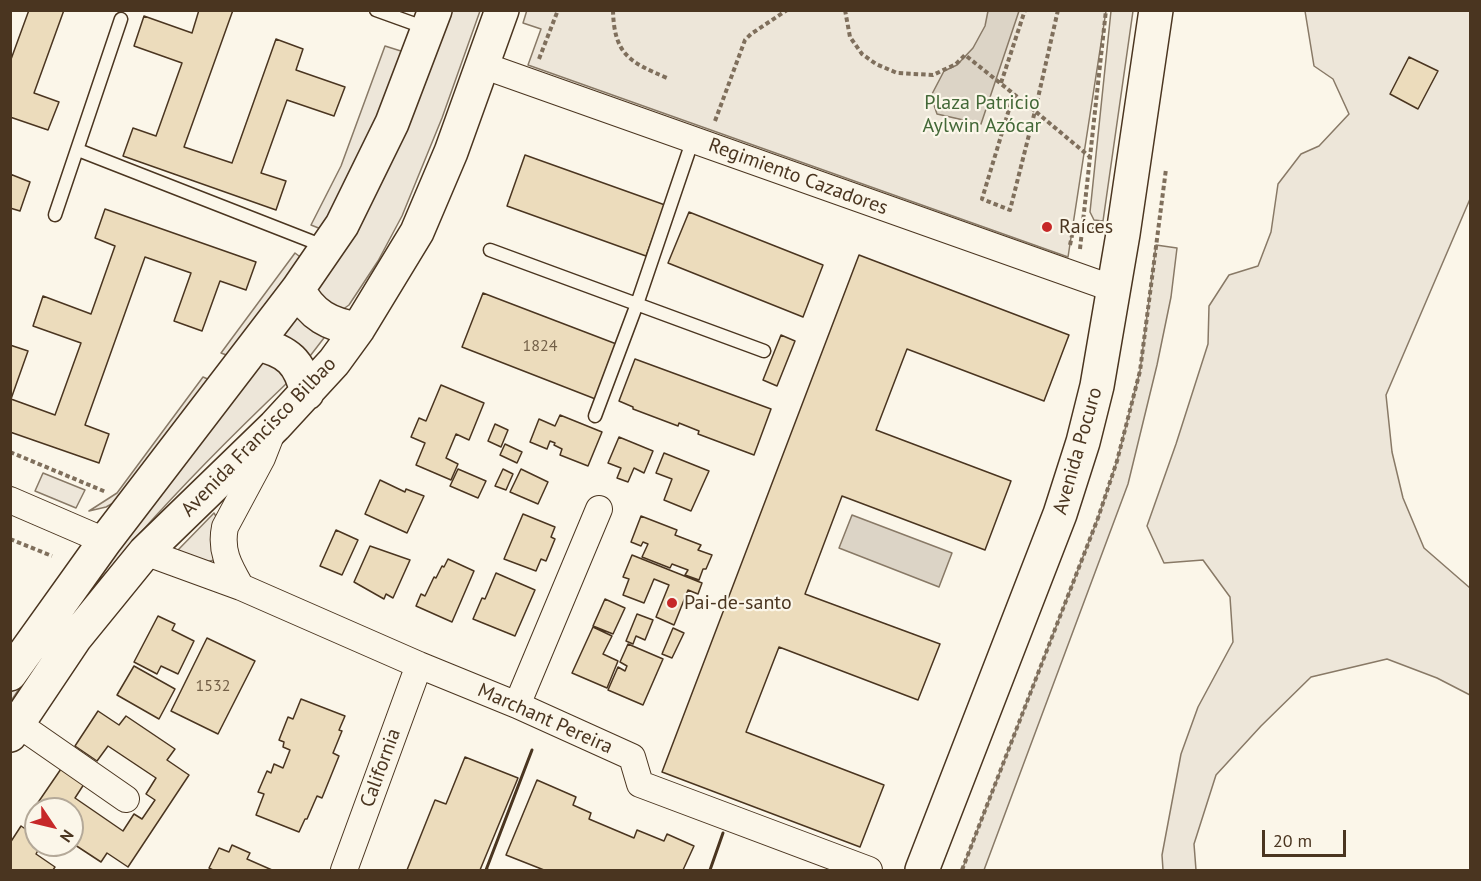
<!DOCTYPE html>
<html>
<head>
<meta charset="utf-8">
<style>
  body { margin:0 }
  #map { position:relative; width:1481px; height:881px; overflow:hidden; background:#fbf6e9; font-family:"PT Sans",sans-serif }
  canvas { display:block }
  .frame { position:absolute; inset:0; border:12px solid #4a3520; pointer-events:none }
  .north { position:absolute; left:24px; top:797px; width:60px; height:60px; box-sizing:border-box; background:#fbf6e9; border:2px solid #b4a999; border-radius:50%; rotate:125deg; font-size:16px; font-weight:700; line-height:24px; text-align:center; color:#4a3520 }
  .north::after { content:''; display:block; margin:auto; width:21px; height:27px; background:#c62828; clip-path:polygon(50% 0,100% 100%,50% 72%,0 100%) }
  .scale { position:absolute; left:1262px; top:830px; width:84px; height:27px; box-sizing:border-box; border:3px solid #4a3520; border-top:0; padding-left:8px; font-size:18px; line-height:21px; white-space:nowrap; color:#4a3520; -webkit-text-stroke:4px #fbf6e9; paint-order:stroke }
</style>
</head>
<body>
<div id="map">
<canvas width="1481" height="881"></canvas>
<div class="frame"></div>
<div class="north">N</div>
<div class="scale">20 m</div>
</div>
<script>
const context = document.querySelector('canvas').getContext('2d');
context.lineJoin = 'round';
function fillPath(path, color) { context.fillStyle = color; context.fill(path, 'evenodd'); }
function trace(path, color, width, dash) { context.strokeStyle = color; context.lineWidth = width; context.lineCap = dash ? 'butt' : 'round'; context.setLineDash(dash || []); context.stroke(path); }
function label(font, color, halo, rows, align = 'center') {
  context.font = font + ' "PT Sans",sans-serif'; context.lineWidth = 4.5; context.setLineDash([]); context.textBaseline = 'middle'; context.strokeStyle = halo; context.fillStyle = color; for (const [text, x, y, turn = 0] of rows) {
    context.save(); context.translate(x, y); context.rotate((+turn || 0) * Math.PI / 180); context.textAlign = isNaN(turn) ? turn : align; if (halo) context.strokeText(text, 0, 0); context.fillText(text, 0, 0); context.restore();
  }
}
const green = new Path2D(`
  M527,10L1106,11L1068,257L528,65L541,29L523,23Z
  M444,11H480L442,118L402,216L378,261L349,305L342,310L317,297L318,285Z
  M1111,11H1133L1103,221L1094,220L1090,212Z
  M1305,11H1470V199L1386,395L1392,452L1403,498L1424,548L1470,588V695L1437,678L1387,659L1311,677L1261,726L1216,775L1194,844L1196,870H1163L1162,855L1181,754L1198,707L1233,642L1230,597L1203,560L1164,563L1147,526L1176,444L1208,344L1209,306L1229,275L1258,266L1271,232L1278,184L1301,154L1319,146L1349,114L1333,79L1314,66Z
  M385,46L404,52L352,175L321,229L311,225L341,166Z
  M1156,245L1177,248L1171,297L1157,365L1128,484L984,870H962L1098,518L1117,461L1140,371Z
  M295,253L303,259L229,356L221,353Z
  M299,311L327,334L307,360L279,338Z
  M272,359L281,362L287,383C184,481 89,581 11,701V691L40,647L259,363Z
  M203,377L210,380L117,501L106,507L89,511L117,493Z
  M43,473L85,490L76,508L35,491Z
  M214,513L217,518L214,560L203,563L178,553V550Z`);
fillPath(green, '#ede6d9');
trace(green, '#887966', 1.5);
const water = new Path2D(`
  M988,11H1019L981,124L937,114L931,96L944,71L957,65L973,48L985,26Z
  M852,515L952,553L939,587L839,548Z`);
fillPath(water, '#dcd4c6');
trace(water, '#887966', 1.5);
const building = new Path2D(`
  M29,10H64L34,93L59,102L48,130L10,117V62Z
  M199,10H233L184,147L232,163L276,39L303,49L296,70L345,87L334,116L287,100L261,173L286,181L276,210L123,156L133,128L156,136L182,63L134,46L144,16L192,33Z
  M1409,57L1438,71L1418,109L1390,94Z
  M525,155L665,205L646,256L507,206Z
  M10,174L30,182L20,211L10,208Z
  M105,209L256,262L246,290L220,281L202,331L174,321L191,273L145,257L85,425L109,434L99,463L10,432V345L28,351L11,399L55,415L81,343L33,326L43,296L91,314L115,246L95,238Z
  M689,212L823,265L803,317L668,263Z
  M859,255L1069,335L1044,401L907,349L876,430L1011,481L985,550L842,496L805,594L940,644L918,700L779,647L746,732L884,785L860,847L662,772Z
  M483,293L619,345L598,400L462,347Z
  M781,335L795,341L777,386L763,380Z
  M635,359L771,409L754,455L698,434L699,431L679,423L678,426L633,409V407L619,401Z
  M441,385L484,403L469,440L456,434L446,458L458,464L451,480L416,465L425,443L411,437L419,418L426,421Z
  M560,415L602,432L588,466L560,455L562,449L554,445L555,443L550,441L547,449L530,442L539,419L555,426Z
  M495,424L508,430L501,447L488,441Z
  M619,437L653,451L644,473L634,468L628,482L617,478L621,468L608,463Z
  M505,444L522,452L517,463L500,455Z
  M664,453L709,471L691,511L664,500L672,479L656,473Z
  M458,469L486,481L478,498L450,486Z
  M503,469L513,474L506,490L495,486Z
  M521,469L548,482L538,504L510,492Z
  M380,480L405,492L406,489L424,496L407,533L365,514Z
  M523,514L555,527L551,537L555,539L546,561L541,559L536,571L504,559Z
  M641,516L677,530L675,535L701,545L698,550L712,555L706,569H703L699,580L685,575L688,570L672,564L670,568L642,557L648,544L643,542L641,546L631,542Z
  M336,530L358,540L342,575L320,566Z
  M370,546L410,560L393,598L386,594L384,599L354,582Z
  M632,555L702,583L698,594L688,590L674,625L656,617L669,585L654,579L644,603L623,595L629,579L623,577Z
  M448,559L474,571L452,622L416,606L421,594L425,596L434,577L436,578L442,566L444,567Z
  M496,573L535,590L515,636L473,619L482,598L485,599Z
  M605,599L625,608L613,634L593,626Z
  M637,614L653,620L645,640L636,636L633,644L626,641Z
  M158,616L175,624L172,630L194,641L178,674L161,666L157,674L134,662Z
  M593,627L612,636L603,654L618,661L607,688L572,673Z
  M673,628L684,633L672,658L662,654Z
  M207,638L255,661L218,734L171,711Z
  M628,644L663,659L643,705L608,690L618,667L625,671L627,666L620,662Z
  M134,666L175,689L159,719L117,695Z
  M301,699L345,716L339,730L342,731L333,753L339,756L322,798L317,796L307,819H305L299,832L256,815L264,794L258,792L267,771L271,773L274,764L283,768L290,750L283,747L284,742L279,740L288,717L293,719Z
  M98,711L119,725L126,716L175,749L167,760L189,775L128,867L107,853L101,862L72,843V809H45L37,804L63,766L86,781L75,798L123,831L134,814L142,819L155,800L146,794L156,778L108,746L97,761L75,746Z
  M465,757L518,778L480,870H407L435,800L446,804Z
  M537,780L576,797L573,805L591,813L589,819L634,838L637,830L664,841L667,834L694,846L683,870H544L506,855Z
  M21,826L36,836V845H41L36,854L55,867L53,870H10V843Z
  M232,845L250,853L247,859L272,870H213L209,868L219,848L229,852Z`);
fillPath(building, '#ecdcbc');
trace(building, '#4a3520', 1.5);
const service = new Path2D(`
  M376,10L426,28
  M78,150L326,247
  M55,215L121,19
  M490,250L764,351
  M595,416L637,304L693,139`);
const minor = new Path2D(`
  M482,65L1114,289
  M10,500L105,541
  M145,552L241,587L419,665L517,705L632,757L640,784L869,870
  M241,587C229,566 220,551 225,527L262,458L271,435
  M517,705L599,509
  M18,724L126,799
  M344,870L419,665`);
const secondary = new Path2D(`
  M922,870L1060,514L1083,442L1097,386L1123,234L1156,10`);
const primary = new Path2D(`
  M298,289C311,315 330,325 358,329
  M257,344C288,351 300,362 307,393
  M10,674L105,541L298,289L342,225L392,123L435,10
  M10,735L75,638L145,552L275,426L334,362L358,329L417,232L451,152L502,10`);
trace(service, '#4a3520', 15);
trace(minor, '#4a3520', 28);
trace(secondary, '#4a3520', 36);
trace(primary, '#4a3520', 36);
trace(new Path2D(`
  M613,10C614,55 630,62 667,78
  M845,10L850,37L862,54L876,64L897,73L933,75L956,64L965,55L1035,111L1010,210L982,199L1014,93
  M1058,10L1035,111L1090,157
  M539,59L558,10
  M1001,83L1025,10
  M715,121L745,40L751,34L787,10
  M1070,245L1074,226L1095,229
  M1080,249L1106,10
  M10,452L106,492
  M10,539L52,556
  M962,870L1098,518L1117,461L1140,371L1166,169`), '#7f6f5c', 4, [4.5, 3]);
trace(service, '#fbf6e9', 12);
trace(minor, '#fbf6e9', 26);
trace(secondary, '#fbf6e9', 33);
trace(primary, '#fbf6e9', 33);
trace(new Path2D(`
  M488,870H486L532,750
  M710,870L723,833`), '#4a3520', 3);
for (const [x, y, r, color] of [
  [1047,227,6,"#c62828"],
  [672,603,6,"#c62828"]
]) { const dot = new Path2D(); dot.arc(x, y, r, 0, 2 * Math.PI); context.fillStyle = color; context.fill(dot); trace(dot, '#fbf6e9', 2); }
label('16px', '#725f47', null, [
  ["1824",540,346],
  ["1532",213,686]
]);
label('20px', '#436837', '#fbf6e9', [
  ["Plaza Patricio",982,103],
  ["Aylwin Azócar",982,126]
]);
label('20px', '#4a3520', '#fbf6e9', [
  ["Regimiento Cazadores",798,177,20],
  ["Avenida Francisco Bilbao",259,437,-46],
  ["Avenida Pocuro",1078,451,-74],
  ["Marchant Pereira",545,719,24],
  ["California",381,768,-70]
]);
label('20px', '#4a3520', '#fbf6e9', [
  ["Raíces",1059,227],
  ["Pai-de-santo",684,603]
], 'left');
</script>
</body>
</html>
